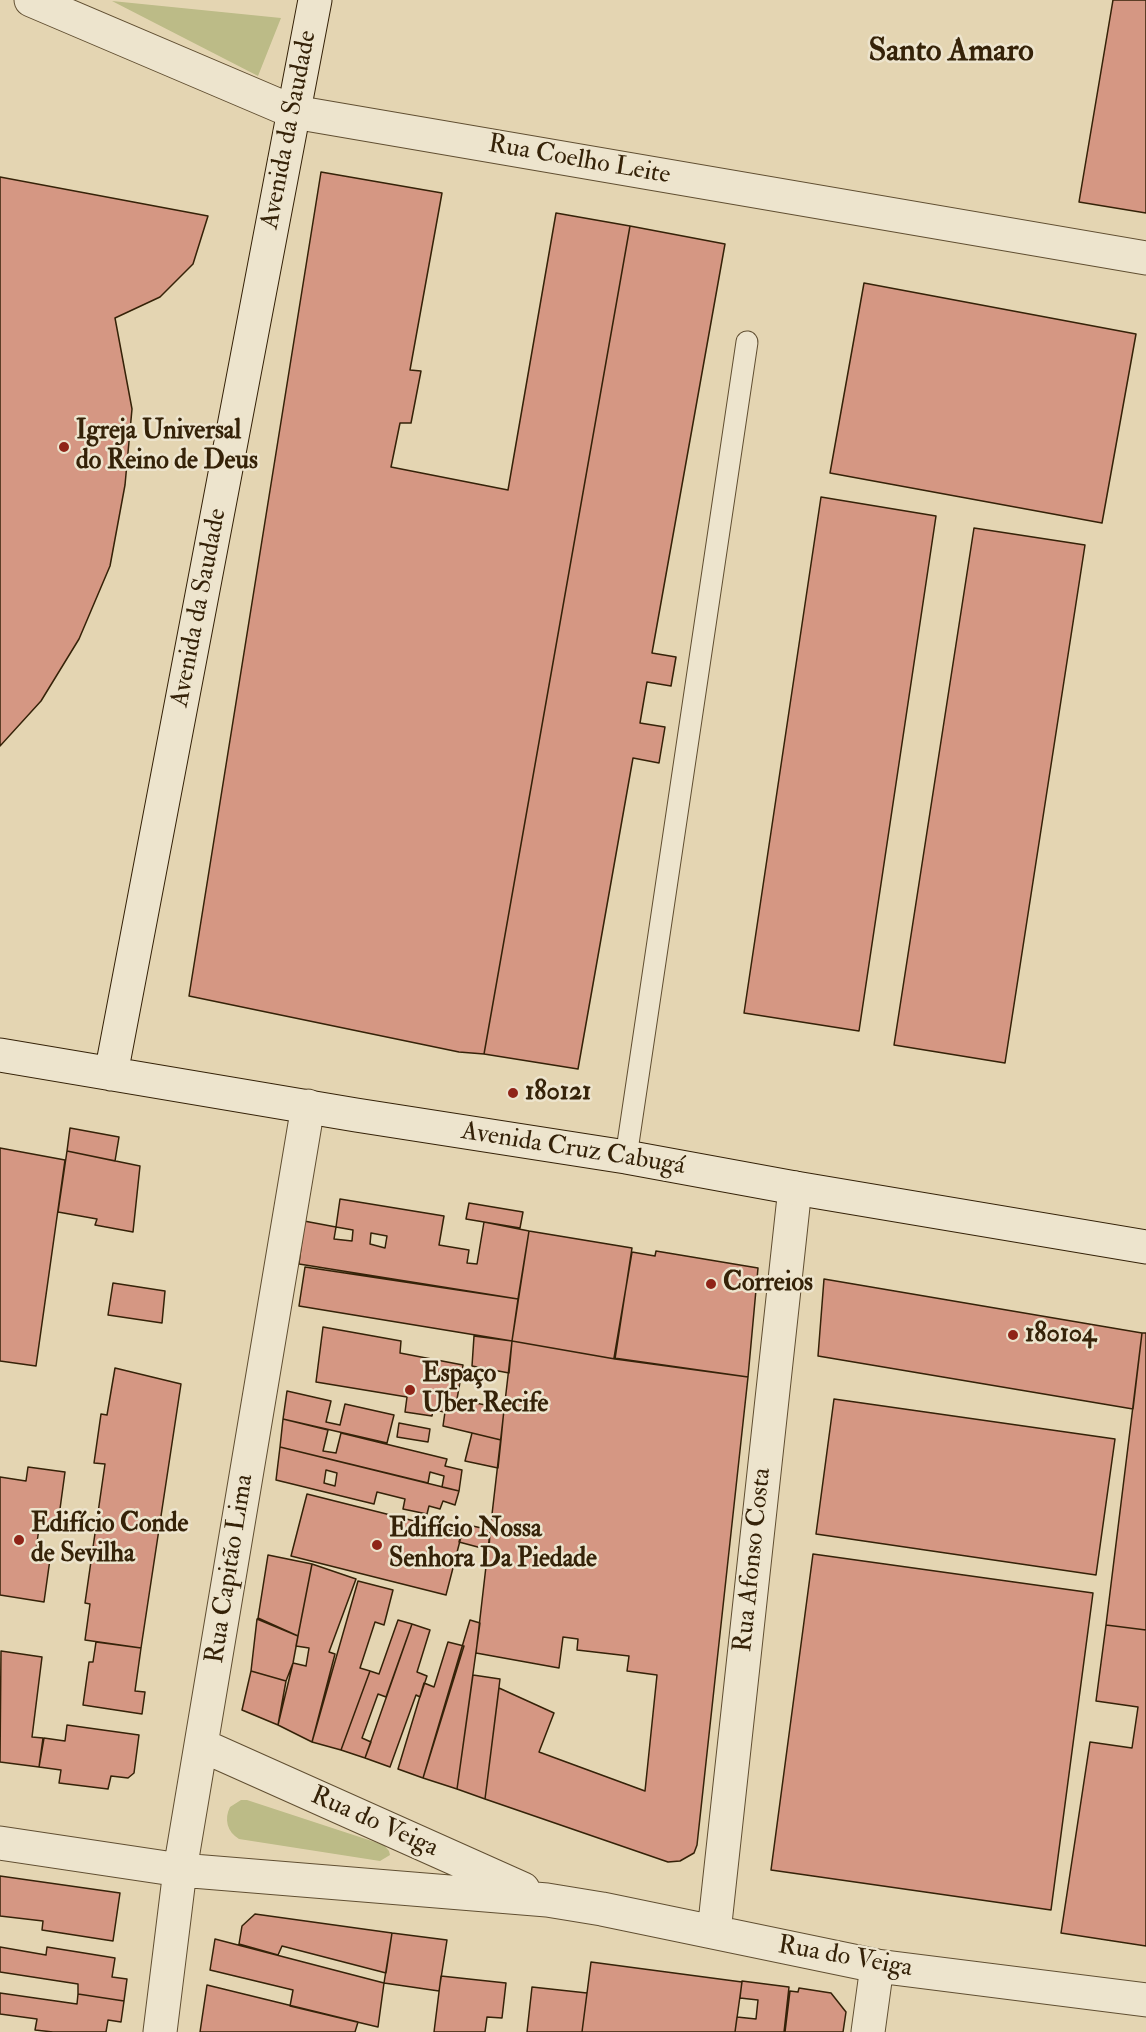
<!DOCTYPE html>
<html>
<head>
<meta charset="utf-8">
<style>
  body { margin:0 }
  canvas { display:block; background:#e4d5b2 }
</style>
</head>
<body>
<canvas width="1146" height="2032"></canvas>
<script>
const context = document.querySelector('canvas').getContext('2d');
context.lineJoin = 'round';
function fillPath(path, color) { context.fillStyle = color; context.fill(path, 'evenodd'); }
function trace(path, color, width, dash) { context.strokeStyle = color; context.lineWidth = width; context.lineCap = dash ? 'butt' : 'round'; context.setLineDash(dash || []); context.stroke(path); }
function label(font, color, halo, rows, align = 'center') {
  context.font = font + ' "IM FELL Double Pica",serif'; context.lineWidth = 5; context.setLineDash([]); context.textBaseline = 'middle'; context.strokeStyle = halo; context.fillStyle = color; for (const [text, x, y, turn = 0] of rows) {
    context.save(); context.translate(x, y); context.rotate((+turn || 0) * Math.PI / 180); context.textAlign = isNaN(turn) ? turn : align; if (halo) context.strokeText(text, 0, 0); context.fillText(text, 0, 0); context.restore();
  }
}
fillPath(new Path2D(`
  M112,1L281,18L258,76Z
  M241,1800H247L384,1845L389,1851L390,1855L380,1861L239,1839C227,1832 224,1819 230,1807Z`), '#bcbb87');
const building = new Path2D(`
  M1113,0H1146V213L1079,202Z
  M321,172L442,193L410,370L421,371L411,423H400L391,467L508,490L556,213L630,226L484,1054L459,1052L189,996Z
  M0,177L208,216L193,264L160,297L115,318L132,409L125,485L110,566L79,639L41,701L0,746Z
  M630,226L725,244L652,653L676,657L671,686L647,682L640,723L665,727L659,763L633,758L578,1069L484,1054Z
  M864,283L1136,334L1102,523L830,473Z
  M821,497L936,516L859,1031L744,1013Z
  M974,528L1085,545L1005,1063L894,1045Z
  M70,1128L119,1137L115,1161L67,1151Z
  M0,1148L65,1160L36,1366L0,1361Z
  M67,1151L140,1166L133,1232L95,1225L97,1219L58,1212Z
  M340,1199L444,1216L439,1245L469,1250L467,1263L477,1264L484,1222L529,1231L518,1299L299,1264L304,1221L336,1227Z
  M469,1203L523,1212L520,1228L466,1219Z
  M336,1227L353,1230L352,1241L334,1239Z
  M529,1231L632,1248L615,1359L512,1341Z
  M371,1233L387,1236L385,1248L370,1244Z
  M656,1251L758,1268L748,1377L614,1358L632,1252L655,1256Z
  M305,1267L518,1299L512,1341L299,1306Z
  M824,1279L1142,1333L1133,1409L818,1356Z
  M113,1283L165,1291L162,1323L108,1315Z
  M323,1327L401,1341L400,1353L463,1365L457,1399L504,1409L501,1440L443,1426L445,1412L433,1410L432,1416L405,1412L407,1397L316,1382Z
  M1142,1333H1146V1630L1106,1625Z
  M474,1336L512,1341L509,1373L472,1366Z
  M512,1341L615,1359L748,1377L697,1845L694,1853L680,1861L668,1862L485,1799L499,1688L554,1713L539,1752L645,1791L657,1675L627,1671L629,1656L577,1650L578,1639L563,1637L559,1668L476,1653Z
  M115,1368L181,1384L141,1648L85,1640L90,1604L85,1603L105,1464L94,1463L101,1414L107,1415Z
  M287,1391L331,1401L326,1422L340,1425L345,1404L394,1415L387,1443L283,1419Z
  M834,1399L1115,1439L1096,1575L816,1534Z
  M283,1419L328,1430L323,1451L336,1453L341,1433L447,1459L445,1466L462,1470L459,1491L442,1487L444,1476L430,1472L428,1483L280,1447Z
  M399,1423L430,1429L428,1442L397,1437Z
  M472,1433L501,1440L498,1468L465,1461Z
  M280,1447L459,1491L455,1505L443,1501L440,1509L429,1506L427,1514L403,1509L405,1499L377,1492L374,1504L276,1480Z
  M28,1467L65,1472L57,1531L39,1528L36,1550L51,1552L44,1602L0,1595V1477L26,1481Z
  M326,1470L337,1473L335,1486L324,1483Z
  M307,1494L462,1533L446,1595L291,1556Z
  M464,1524L490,1530L489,1550L459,1542Z
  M813,1554L1093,1593L1051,1910L771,1870Z
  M268,1555L312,1564L298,1636L258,1618Z
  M312,1564L356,1579L329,1652L335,1654L312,1742L278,1725L293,1663L306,1666L309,1648L296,1646Z
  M358,1581L393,1590L384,1625L375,1622L360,1668L370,1671L341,1750L312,1742Z
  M257,1619L298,1636L293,1663L286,1681L251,1671Z
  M398,1620L412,1624L386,1697L378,1694L362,1738L371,1742L365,1758L341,1750L370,1671L379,1674Z
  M470,1620L480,1623L457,1789L423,1778Z
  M412,1624L430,1630L417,1672L427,1676L420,1697L416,1695L390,1767L365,1758Z
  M1106,1625L1146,1630V1946L1061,1933L1090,1742L1132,1748L1138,1707L1096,1701Z
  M96,1642L141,1648L135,1691L145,1692L142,1714L83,1705L89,1662H93Z
  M448,1642L464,1646L423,1778L398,1769L424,1683L434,1687Z
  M1,1651L42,1657L32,1737L43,1738L39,1767L0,1762Z
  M251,1671L286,1681L278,1725L242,1710Z
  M473,1675L500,1679L485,1799L457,1789Z
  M67,1725L139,1735L134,1773L128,1778L111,1776L108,1789L59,1783L61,1770L39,1767L44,1738L65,1741Z
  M0,1876L120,1893L113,1941L42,1930L43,1921L0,1916Z
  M255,1914L392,1933L386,1973L282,1946L278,1955L239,1944L242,1926Z
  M392,1933L447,1940L439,1991L384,1983Z
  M215,1939L384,1983L378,2027L290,2006L293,1990L210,1970Z
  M0,1947L46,1955L47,1947L115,1958L112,1977L127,1979L124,2001L78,1994V1984L0,1972Z
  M591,1962L742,1982L735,2032H582Z
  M441,1976L506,1983L502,2018L487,2017L485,2032H434Z
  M742,1981L789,1987L784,2032H735L737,2017L756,2019L758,2000L740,1998Z
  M207,1985L358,2022L355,2032H200Z
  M532,1987L587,1993L582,2032H527Z
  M799,1988L831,1993L846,2012L843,2032H785L790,1991L798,1992Z
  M0,1993L77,2004L78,1994L124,2001L121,2022L108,2020L106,2032H53L35,2030L37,2019L0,2014Z`);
fillPath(building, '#d59783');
trace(building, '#352208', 1.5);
const lane = new Path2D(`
  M626,1157L747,342`);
const street = new Path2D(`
  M31,0L294,112L1146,258
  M201,1745L523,1889
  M0,1843L180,1870L547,1900L602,1909L877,1966L1146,2000
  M714,1932L795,1188
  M160,2032L180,1870L308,1106
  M868,2032L877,1966`);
const secondary = new Path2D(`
  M0,1055L356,1115L626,1157L795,1188L1146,1247
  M111,1074L315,0`);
trace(lane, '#614f32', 23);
trace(street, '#614f32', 35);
trace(secondary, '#352208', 35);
trace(lane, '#ede4cd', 21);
trace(street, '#ede4cd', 33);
trace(secondary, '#ede4cd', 33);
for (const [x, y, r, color] of [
  [64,447,6,"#8f2418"],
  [513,1093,6,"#8f2418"],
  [711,1284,6,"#8f2418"],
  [1013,1335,6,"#8f2418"],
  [410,1390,6,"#8f2418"],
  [19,1540,6,"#8f2418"],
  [377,1545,6,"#8f2418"]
]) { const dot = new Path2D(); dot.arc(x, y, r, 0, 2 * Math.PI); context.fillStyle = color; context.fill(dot); trace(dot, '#ede4cd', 2); }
label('26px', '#352208', '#ede4cd', [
  ["Avenida da Saudade",290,130,-79],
  ["Rua Coelho Leite",579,161,10],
  ["Avenida da Saudade",200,608,-79],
  ["Avenida Cruz Cabugá",573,1150,9],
  ["Rua Afonso Costa",754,1560,-84],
  ["Rua Capitão Lima",231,1569,-81],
  ["Rua do Veiga",374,1823,24],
  ["Rua do Veiga",845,1958,10]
]);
label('bold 26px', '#352208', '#ede4cd', [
  ["Igreja Universal",76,432],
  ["do Reino de Deus",76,462],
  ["180121",525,1093],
  ["Correios",723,1284],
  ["180104",1025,1335],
  ["Espaço",422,1375],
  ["Uber Recife",422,1405],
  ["Edifício Conde",31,1525],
  ["de Sevilha",31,1555],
  ["Edifício Nossa",389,1530],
  ["Senhora Da Piedade",389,1560]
], 'left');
label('bold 32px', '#352208', '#ede4cd', [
  ["Santo Amaro",951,53]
]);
</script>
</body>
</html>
